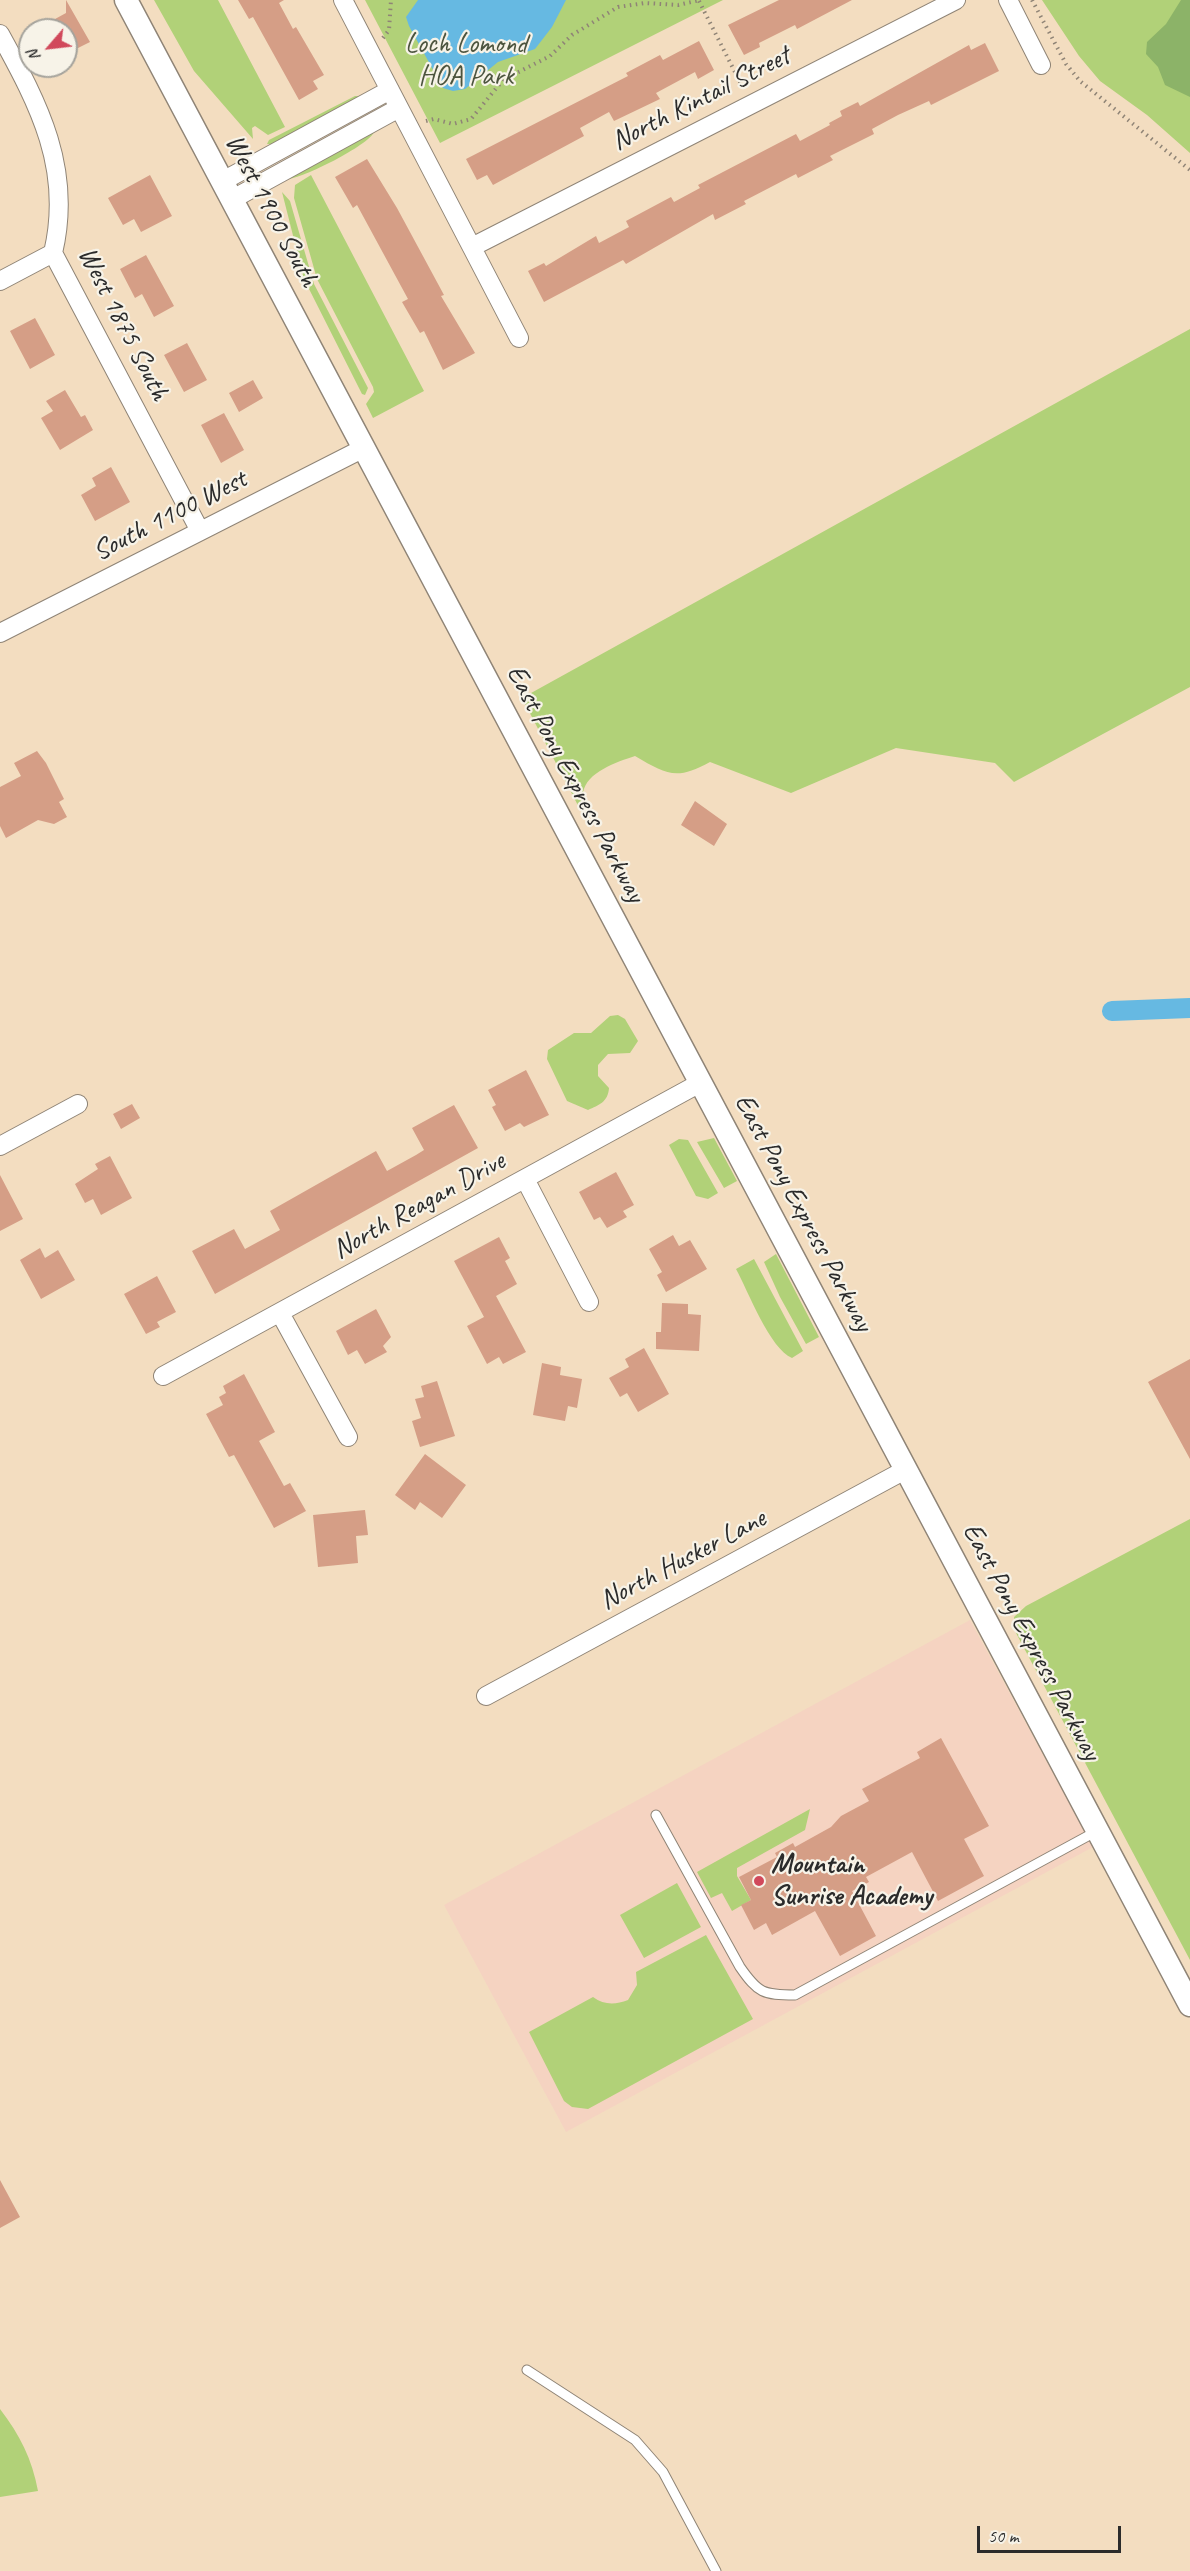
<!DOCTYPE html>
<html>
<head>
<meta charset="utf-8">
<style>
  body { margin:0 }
  #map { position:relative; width:1190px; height:2571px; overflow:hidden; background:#f3ddc0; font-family:Caveat,sans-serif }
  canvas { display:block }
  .north { position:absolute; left:18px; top:18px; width:60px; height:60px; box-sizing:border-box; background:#f7f3e8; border:2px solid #a5a39c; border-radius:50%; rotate:242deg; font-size:16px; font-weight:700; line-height:24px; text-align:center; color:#2b2b2b }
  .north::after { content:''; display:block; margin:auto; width:21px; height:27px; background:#d1495b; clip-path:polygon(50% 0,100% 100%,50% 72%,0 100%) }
  .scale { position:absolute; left:977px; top:2526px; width:144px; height:27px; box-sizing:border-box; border:3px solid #2b2b2b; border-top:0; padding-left:8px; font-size:18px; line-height:21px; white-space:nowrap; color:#2b2b2b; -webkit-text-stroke:4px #f7f3e8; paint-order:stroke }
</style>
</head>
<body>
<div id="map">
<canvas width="1190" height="2571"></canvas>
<div class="north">N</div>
<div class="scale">50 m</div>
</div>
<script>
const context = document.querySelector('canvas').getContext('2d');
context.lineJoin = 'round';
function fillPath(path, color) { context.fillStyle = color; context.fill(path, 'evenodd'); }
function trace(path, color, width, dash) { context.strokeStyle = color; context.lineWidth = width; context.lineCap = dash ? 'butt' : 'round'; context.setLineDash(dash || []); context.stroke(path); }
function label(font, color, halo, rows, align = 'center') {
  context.font = font + ' Caveat,sans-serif'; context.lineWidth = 4.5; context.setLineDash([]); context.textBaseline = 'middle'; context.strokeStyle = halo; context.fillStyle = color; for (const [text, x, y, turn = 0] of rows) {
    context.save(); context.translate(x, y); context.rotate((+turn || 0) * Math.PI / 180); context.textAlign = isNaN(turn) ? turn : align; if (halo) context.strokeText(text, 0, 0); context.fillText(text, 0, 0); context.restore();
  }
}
fillPath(new Path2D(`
  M970,1620L1093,1847L566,2132L444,1905Z`), '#f5d3c1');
fillPath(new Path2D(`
  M154,0H218L285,127L268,135L255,126L252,128L253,139L194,71Z
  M365,0H723L440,143Z
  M1042,0H1190V153L1147,115L1100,81L1079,56Z
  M355,96H359L352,103L274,144H267L269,140Z
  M374,132C369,145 302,179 287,179Z
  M311,175L424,391L373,418L366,404L374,392L373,387L317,279L294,198L295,185Z
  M282,192L290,201L314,284L368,388L365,395L362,394L304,279Z
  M1190,329V687L1014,782L995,763L896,748L791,793L710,762C676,781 666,774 635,756C617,762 586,772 583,793C582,801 584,810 584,817L522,698Z
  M618,1015L625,1019L638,1041L630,1053L608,1054L598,1065V1076L609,1088C608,1102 599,1105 588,1110L567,1101L547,1059L548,1050L574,1033H591L610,1016Z
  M714,1138L737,1181L724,1188L697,1142Z
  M679,1139L688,1140L718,1193L708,1199L696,1196L669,1145Z
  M776,1254L819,1337L806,1344L780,1297L764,1262Z
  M754,1259L803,1351L792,1358C770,1349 748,1291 736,1269Z
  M1190,1519V1960L1016,1633L1014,1617L1026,1606Z
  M810,1809L805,1830L737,1868V1876L751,1900L732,1911L722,1893L711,1898L697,1872Z
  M677,1883L701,1927L644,1958L620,1915Z
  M706,1935L753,2019L588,2109L572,2107L564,2101L529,2032L593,1997C604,2005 615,2005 628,2000L637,1985L636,1972Z
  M0,2409C20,2435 32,2459 38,2491L0,2497Z`), '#b1d178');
fillPath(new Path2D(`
  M1181,0H1190V97L1165,85L1158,67L1146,54L1147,42L1166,24Z`), '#8cb368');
fillPath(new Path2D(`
  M418,0H566L552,27L535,49L498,62L465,89L453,91L443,88L409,26L406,17Z`), '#66b9e2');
trace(new Path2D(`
  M1112,1011L1190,1008`), '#66b9e2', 20);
fillPath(new Path2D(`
  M66,0L90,42L66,54V30H35L66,13Z
  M238,0H284L279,3L293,29L296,27L324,75L313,81L318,89L299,100L253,17L249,19Z
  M779,0H852L797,29L795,25L759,43L760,47L744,55L728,25Z
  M699,41L714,70L698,79L695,72L656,93L660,99L614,121L609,112L580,128L584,136L493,185L487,175L477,180L466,159L628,76L626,73L660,55L663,60Z
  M985,43L999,71L931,105L929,101L898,115L872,129L874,134L830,156L833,160L798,178L796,174L744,201L746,204L715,220L713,214L626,264L623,260L544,302L528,271L544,263L546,266L596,236L599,243L629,227L626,221L671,197L674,202L700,188L698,185L796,134L800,141L830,125L829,123L842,116L840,111L858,102L860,106L969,45L971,50Z
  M367,159L397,208L444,295L441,296L475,353L443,370L424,331L420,333L402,302L408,299L357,205L353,208L335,177Z
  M150,175L172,216L141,232L134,219L123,225L108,198Z
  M146,255L174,306L154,317L142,294L135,298L120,269Z
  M35,318L55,355L30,369L10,331Z
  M187,343L207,380L184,392L164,355Z
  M253,380L263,398L239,412L229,393Z
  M65,390L81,417L85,415L93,430L60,450L41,418L53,411L46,401Z
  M224,413L244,450L221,463L201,425Z
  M111,467L130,502L95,521L81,495L96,486L92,478Z
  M37,751L46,763L64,799L59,802L67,817L54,824L38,820L6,838L0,826V787L21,776L14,763Z
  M695,801L727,824L714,846L681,825Z
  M526,1070L549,1115L524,1127L520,1123L505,1131L492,1107L496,1105L488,1090Z
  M132,1104L140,1118L121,1129L113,1114Z
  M454,1105L478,1148L215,1294L192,1251L234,1229L245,1249L280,1230L270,1211L376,1151L387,1171L416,1155L424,1150L412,1128Z
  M110,1156L132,1198L101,1215L93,1199L85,1203L75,1184L98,1169L95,1164Z
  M616,1172L634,1205L623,1211L627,1217L607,1228L600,1217L594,1220L579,1192Z
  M0,1175L23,1219L0,1231Z
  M673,1235L679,1246L690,1240L707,1269L666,1292L657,1275L662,1272L649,1249Z
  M499,1237L510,1258L505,1261L517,1284L496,1296L526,1352L503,1364L499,1357L487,1364L467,1326L484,1317L454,1261Z
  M40,1248L45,1258L58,1250L75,1280L41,1299L20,1260Z
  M157,1276L176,1312L157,1322L160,1327L146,1334L124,1294Z
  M662,1303L688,1304V1314L701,1315L699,1351L656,1349V1332H661Z
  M376,1309L391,1337L383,1346L387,1352L365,1364L357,1350L348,1355L336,1331Z
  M644,1348L669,1394L638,1412L627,1393L620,1397L609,1378L629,1367L625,1359Z
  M1190,1359V1459L1148,1382Z
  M542,1363L561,1367L560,1375L582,1379L577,1408L568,1406L565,1421L533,1415Z
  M244,1374L275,1432L259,1441L284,1486L290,1483L306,1511L274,1528L234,1455L229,1457L206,1414L223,1405L219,1397L226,1393L223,1386Z
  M437,1381L455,1436L420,1447L412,1421L421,1418L415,1399L424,1397L421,1386Z
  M425,1454L466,1485L442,1518L420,1502L415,1510L395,1495Z
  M365,1510L368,1535L356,1536L358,1563L318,1567L313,1515Z
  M941,1738L989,1826L964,1839L984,1876L938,1901L912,1852L866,1877L869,1882L852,1891L876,1936L840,1956L815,1911L772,1935L766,1923L754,1930L741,1905L751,1900L739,1877L777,1857L775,1853L793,1843L795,1847L831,1827L841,1816L869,1801L862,1789L920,1758L917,1752Z
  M0,2180L20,2217L0,2228Z`), '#d59e86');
const service = new Path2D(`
  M656,1815L740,1967C758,1993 763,1995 795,1995L1097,1831
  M527,2370L635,2440L663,2472L716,2571`);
const minor = new Path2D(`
  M343,0L519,338
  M1008,0L1041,65
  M0,34C39,105 73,169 53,253L200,531
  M221,182L390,90
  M231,200L399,108
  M472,247L956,0
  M0,281L53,253
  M0,633L364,448
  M0,1146L78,1104
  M525,1179L589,1302
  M280,1313L348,1437
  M163,1376L700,1083
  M486,1696L905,1470`);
const tertiary = new Path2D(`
  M126,0L1190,2005`);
trace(service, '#8f8476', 11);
trace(minor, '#8f8476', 20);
trace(tertiary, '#8f8476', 25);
trace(new Path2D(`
  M1032,0L1066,64L1080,81L1190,170
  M699,1L741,84
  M383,38L389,30L391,0
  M426,121L434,119L453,124L471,119L503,80L550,56L572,35L618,7L645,3L678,5L700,0`), '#8f8476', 4, [1.5, 4.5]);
trace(service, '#fff', 9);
trace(minor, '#fff', 18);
trace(tertiary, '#fff', 22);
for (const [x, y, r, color] of [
  [759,1881,6,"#d1495b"]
]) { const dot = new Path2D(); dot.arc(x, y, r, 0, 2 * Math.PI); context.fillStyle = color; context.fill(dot); trace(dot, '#f7f3e8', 2); }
label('28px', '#4c543e', '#f7f3e8', [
  ["Loch Lomond",466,45],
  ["HOA Park",466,77]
]);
label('28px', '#2b2b2b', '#f7f3e8', [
  ["North Kintail Street",701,99,-27],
  ["West 1900 South",271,211,62],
  ["West 1875 South",123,324,63],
  ["South 1100 West",170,516,-27],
  ["East Pony Express Parkway",575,784,62],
  ["North Reagan Drive",419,1206,-29],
  ["East Pony Express Parkway",803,1213,62],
  ["North Husker Lane",683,1560,-28],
  ["East Pony Express Parkway",1031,1642,62]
]);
label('bold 28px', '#2b2b2b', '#f7f3e8', [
  ["Mountain",771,1865],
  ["Sunrise Academy",771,1897]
], 'left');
</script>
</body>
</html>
